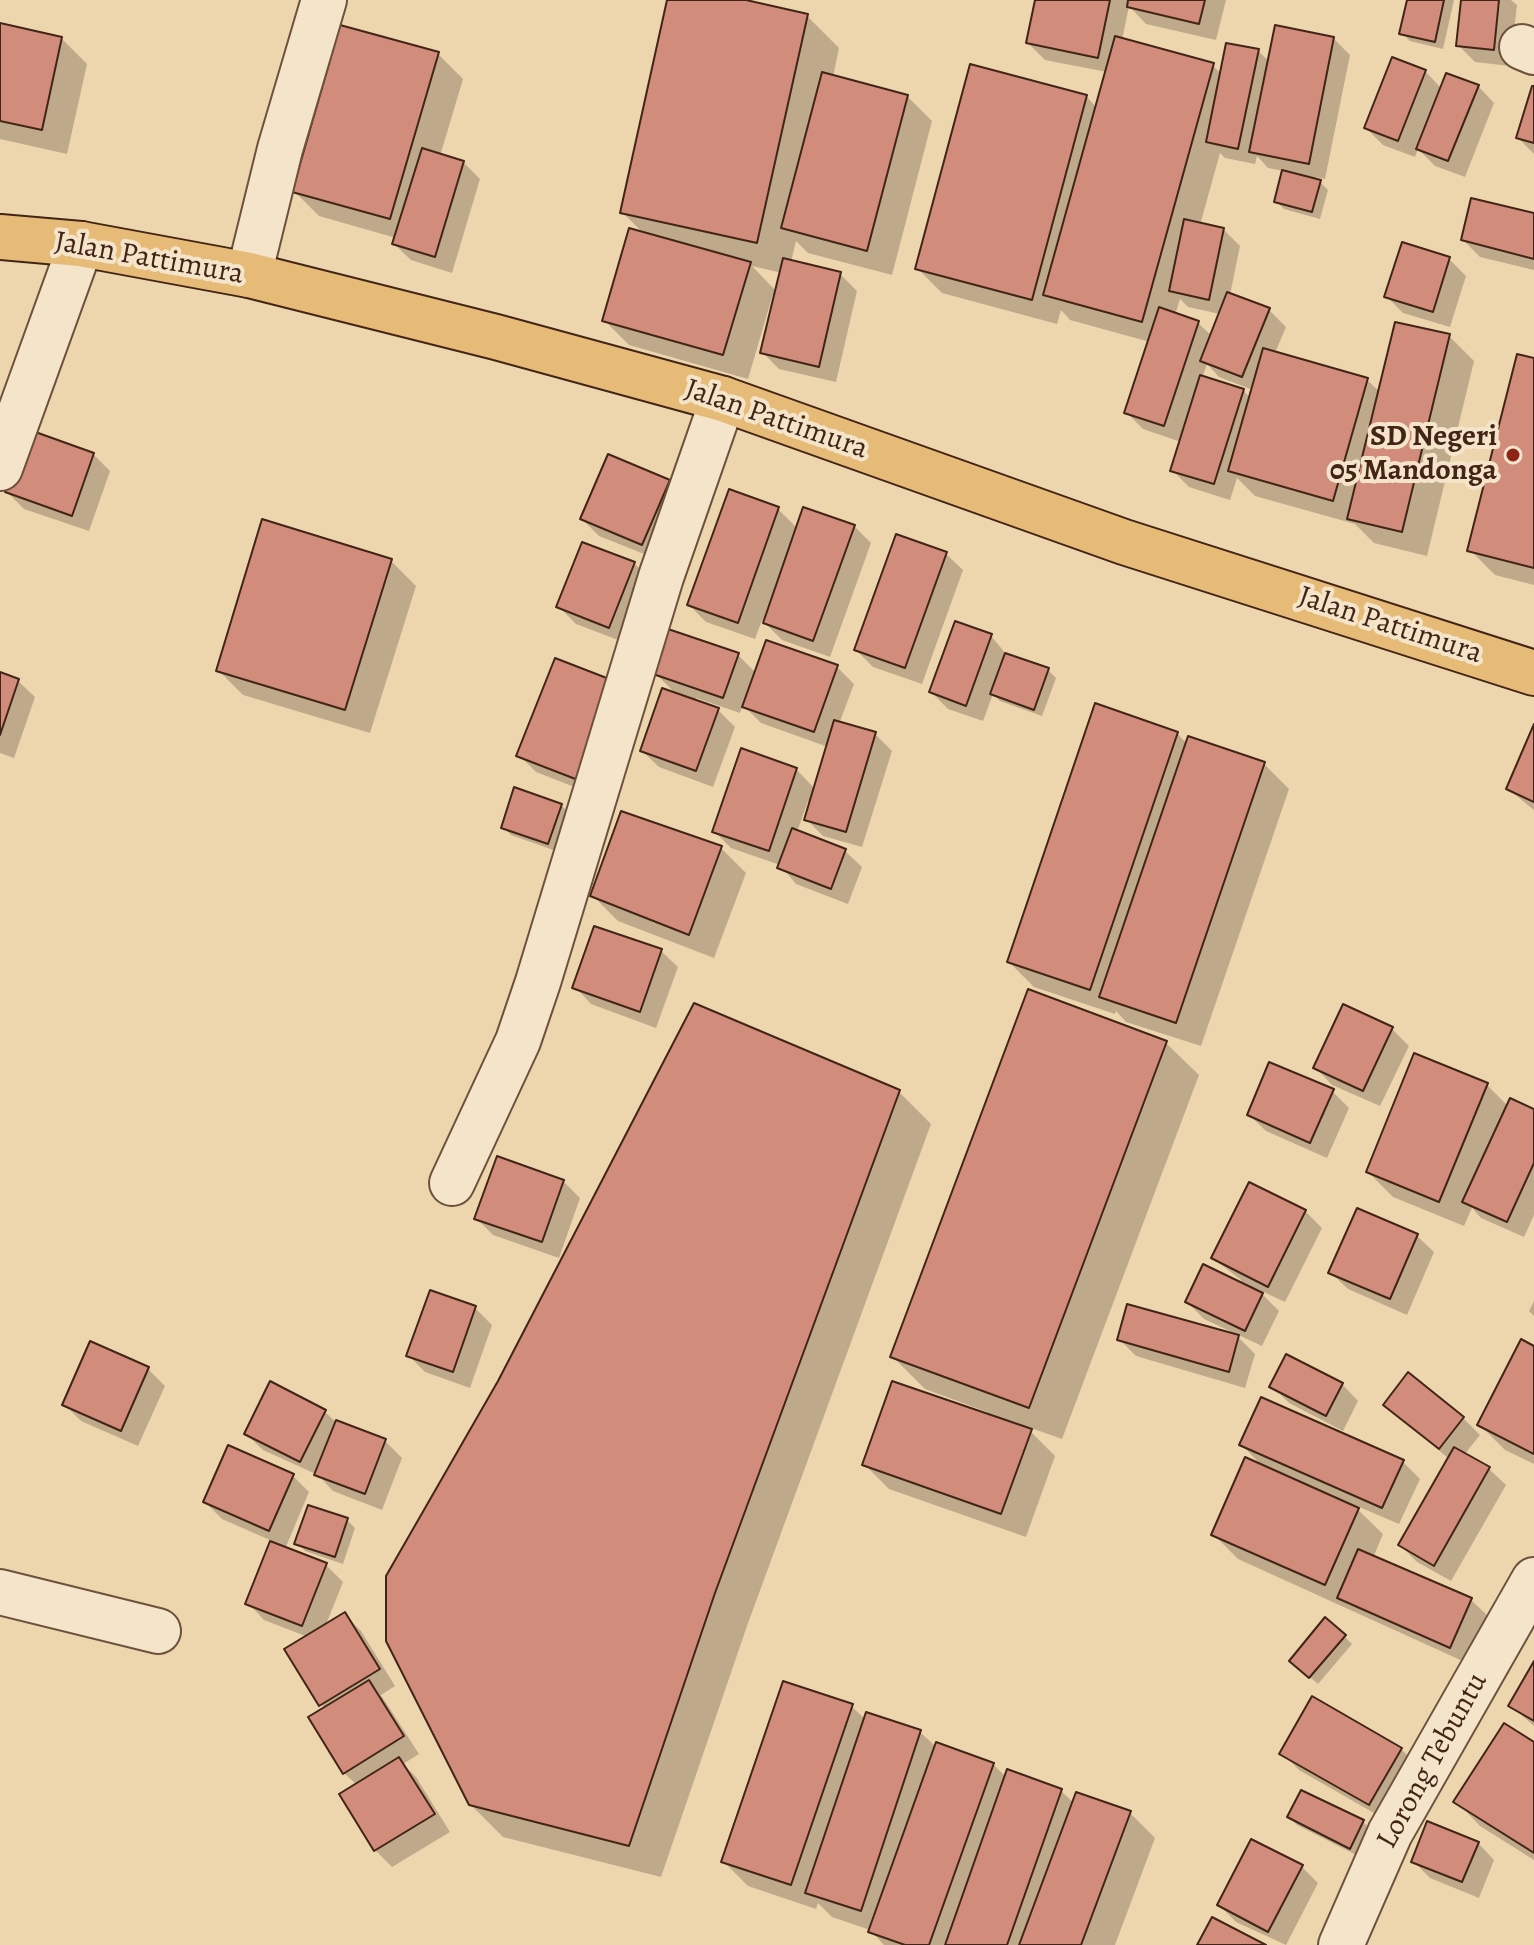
<!DOCTYPE html>
<html>
<head>
<meta charset="utf-8">
<style>
  body { margin:0 }
  canvas { display:block; background:#edd5ae }
</style>
</head>
<body>
<canvas width="1534" height="1945"></canvas>
<script>
const context = document.querySelector('canvas').getContext('2d');
context.lineJoin = 'round';
function fillPath(path, color) { context.fillStyle = color; context.fill(path, 'evenodd'); }
function trace(path, color, width, dash) { context.strokeStyle = color; context.lineWidth = width; context.lineCap = dash ? 'butt' : 'round'; context.setLineDash(dash || []); context.stroke(path); }
function label(font, color, halo, rows, align = 'center') {
  context.font = font + ' Alegreya,serif'; context.lineWidth = 8; context.setLineDash([]); context.textBaseline = 'middle'; context.strokeStyle = halo; context.fillStyle = color; for (const [text, x, y, turn = 0] of rows) {
    context.save(); context.translate(x, y); context.rotate((+turn || 0) * Math.PI / 180); context.textAlign = isNaN(turn) ? turn : align; if (halo) context.strokeText(text, 0, 0); context.fillText(text, 0, 0); context.restore();
  }
}
fillPath(new Path2D(`
  M670,0H737L807,16L839,48L833,77L907,96L932,121L892,275L808,253L796,241L791,262L840,274L857,291L836,382L779,369L763,353L776,295L773,294L748,379L629,345L604,320L644,234L622,212ZM752,266L782,273L777,292Z
  M1037,0H1226L1216,40L1146,24L1129,6L1122,40L1212,65L1222,74L1258,51L1270,62L1333,38L1350,55L1325,179L1315,177L1328,190L1320,219L1284,209L1276,201L1284,171L1268,168L1257,156L1255,164L1225,158L1220,153L1200,225L1223,229L1240,246L1230,295L1269,310L1286,327L1275,353L1367,380L1380,392L1449,336L1474,361L1427,556L1374,543L1355,524L1255,496L1237,478L1230,500L1189,487L1172,470L1181,442L1143,429L1126,412L1150,342L1070,320L1061,310L1057,324L942,293L917,268L1086,96L1097,108L1107,72L1045,60L1028,43ZM1180,299L1188,307L1220,314L1212,336L1198,323L1175,315ZM1207,364L1219,377L1253,390L1251,399L1243,390L1202,378Z
  M1409,0H1454L1443,49L1410,41L1402,33Z
  M1463,0H1511L1517,5L1510,66L1475,62L1458,45Z
  M0,25L61,38L87,64L67,154L0,139Z
  M438,54L463,79L440,156L463,162L480,179L452,273L411,260L394,244L396,238L319,216L294,191Z
  M1425,71L1442,89L1478,86L1494,103L1465,177L1435,166L1418,149L1415,157L1383,145L1366,128Z
  M1534,88V154L1518,138Z
  M1534,215V270L1480,257L1463,240Z
  M1449,259L1466,276L1450,327L1403,313L1386,296Z
  M1534,360V585L1495,575L1470,550Z
  M93,454L110,471L89,531L24,509L7,492Z
  M669,481L685,498L659,560L599,536L582,519Z
  M778,509L798,529L854,526L871,543L830,657L782,640L762,620L755,639L706,622L689,605Z
  M946,554L963,570L922,684L873,667L856,650Z
  M391,561L416,586L370,733L243,695L218,670Z
  M634,563L651,580L626,643L576,624L559,607Z
  M991,636L1007,655L1048,670L1056,678L1042,716L1000,701L993,694L983,721L948,709L931,692Z
  M738,655L756,673L837,667L854,684L839,724L875,734L892,751L862,847L823,836L806,819L811,802L808,801L797,832L845,851L862,867L848,904L796,884L780,865L731,848L714,831L796,769L815,789L828,747L761,723L743,705L740,713L696,698L695,702L718,710L735,727L713,787L659,767L642,751L678,696L655,673Z
  M0,674L18,681L35,697L14,758L0,753Z
  M616,684L595,795L536,772L519,755Z
  M1534,729V810L1508,789Z
  M1177,733L1187,744L1264,764L1289,789L1201,1046L1126,1022L1116,1011L1115,1014L1034,987L1009,962Z
  M561,805L569,813L556,851L511,835L503,827Z
  M721,848L746,873L714,958L618,921L593,896Z
  M661,951L678,967L656,1028L591,1004L575,987Z
  M1030,992L1166,1043L1199,1075L1062,1439L1025,1426L1055,1456L1026,1537L889,1489L864,1464L986,1416L987,1412L925,1389L893,1357Z
  M1392,1029L1409,1046L1380,1106L1332,1085L1316,1068Z
  M1487,1085L1508,1106L1534,1111V1215L1524,1237L1481,1218L1472,1208L1464,1226L1393,1197L1368,1172Z
  M1332,1091L1349,1108L1327,1158L1266,1131L1249,1115Z
  M899,1092L931,1124L747,1626L661,1877L503,1837L470,1804Z
  M563,1181L580,1198L559,1258L493,1235L476,1218Z
  M1305,1211L1322,1228L1285,1302L1257,1289L1279,1311L1262,1346L1204,1319L1187,1302L1240,1284L1241,1280L1213,1258Z
  M1417,1236L1434,1252L1407,1315L1348,1289L1331,1273Z
  M1534,1301V1316L1529,1311Z
  M475,1308L492,1325L470,1388L425,1372L408,1355Z
  M1237,1336L1255,1354L1245,1388L1136,1356L1119,1339Z
  M1534,1348V1464L1505,1450L1480,1425Z
  M148,1369L165,1386L138,1446L81,1421L64,1404Z
  M1342,1384L1358,1401L1343,1431L1289,1403L1272,1386Z
  M1385,1404L1463,1418L1480,1435L1464,1455L1489,1469L1506,1485L1451,1581L1417,1562L1400,1545L1449,1459Z
  M325,1412L338,1424L385,1441L402,1458L382,1510L333,1491L318,1475L263,1450L246,1434Z
  M1242,1445L1403,1462L1420,1479L1399,1524L1352,1504L1383,1534L1373,1558L1471,1600L1488,1616L1467,1663L1238,1559L1213,1534L1264,1468Z
  M292,1475L309,1492L285,1549L326,1565L343,1582L325,1627L345,1615L361,1631L395,1686L381,1695L419,1754L403,1764L416,1777L450,1832L392,1867L375,1850L357,1785L344,1773L325,1709L287,1650L308,1637L264,1620L248,1603L272,1541L222,1519L205,1502Z
  M347,1520L355,1528L343,1564L305,1551L297,1543Z
  M1344,1636L1352,1644L1318,1684L1300,1669Z
  M1534,1665V1726L1511,1706Z
  M851,1706L866,1720L920,1732L936,1747L993,1764L1006,1777L1061,1791L1074,1803L1130,1813L1155,1838L1115,1945H884L870,1930L832,1917L818,1903L816,1909L748,1886L723,1861Z
  M1534,1744V1860L1480,1826L1456,1801Z
  M1401,1749L1418,1766L1386,1820L1299,1770L1282,1753Z
  M1289,1817L1363,1822L1371,1830L1358,1856L1297,1825Z
  M1478,1843L1494,1860L1479,1898L1430,1878L1413,1861Z
  M1301,1866L1318,1883L1286,1945L1236,1922L1219,1905Z`), '#0003');
const building = new Path2D(`
  M667,0H746L808,14L757,243L620,213Z
  M1035,0H1110L1098,58L1026,43Z
  M1128,0H1205L1199,24L1127,7Z
  M1407,0H1444L1435,42L1399,34Z
  M1461,0H1499L1494,50L1456,46Z
  M0,23L62,37L42,130L0,121Z
  M340,25L439,52L390,219L292,192Z
  M1275,25L1334,37L1309,164L1249,152Z
  M1115,36L1214,63L1142,322L1043,295Z
  M1226,43L1259,49L1238,149L1206,142Z
  M1392,57L1426,70L1398,141L1364,128Z
  M970,64L1087,95L1032,300L915,269Z
  M822,72L908,95L867,251L781,228Z
  M1446,73L1479,85L1448,161L1416,149Z
  M1532,86H1534V143L1516,138Z
  M422,148L464,161L435,257L392,244Z
  M1282,170L1321,180L1312,212L1274,202Z
  M1471,198L1534,213V259L1461,240Z
  M1184,219L1224,228L1209,300L1169,291Z
  M629,228L751,262L723,355L602,321Z
  M1402,242L1450,257L1433,312L1384,297Z
  M783,258L841,272L819,367L760,353Z
  M1227,292L1270,308L1242,377L1200,361Z
  M1159,307L1199,321L1164,426L1124,413Z
  M1395,322L1450,334L1402,532L1347,519Z
  M1263,348L1368,378L1333,501L1228,471Z
  M1517,354L1534,358V568L1467,551Z
  M1200,375L1244,389L1214,484L1170,471Z
  M27,429L94,453L72,516L5,492Z
  M608,454L670,480L642,545L580,519Z
  M729,489L779,507L738,623L687,605Z
  M803,507L855,525L813,641L763,623Z
  M262,519L392,559L345,710L216,671Z
  M896,534L947,552L905,668L854,650Z
  M582,542L635,562L609,628L556,607Z
  M955,621L992,634L966,706L929,692Z
  M668,629L739,653L723,698L653,674Z
  M766,640L838,665L814,732L742,707Z
  M1005,653L1049,668L1034,710L990,694Z
  M555,658L617,682L578,780L516,756Z
  M0,672L19,679L0,735Z
  M662,688L719,708L696,771L640,751Z
  M1095,703L1178,732L1090,990L1007,962Z
  M834,720L876,732L846,832L804,820Z
  M1534,724V802L1506,789Z
  M1188,736L1265,762L1176,1023L1099,997Z
  M741,748L797,768L769,851L712,832Z
  M514,787L562,804L548,844L501,828Z
  M621,811L722,846L689,935L590,896Z
  M792,828L846,849L831,889L777,868Z
  M594,926L662,949L640,1012L572,988Z
  M1028,989L1167,1041L1029,1408L890,1357Z
  M694,1003L900,1090L715,1593L629,1846L469,1805L386,1641V1576L498,1381Z
  M1343,1004L1393,1027L1363,1091L1313,1068Z
  M1414,1053L1488,1083L1439,1202L1366,1172Z
  M1269,1062L1334,1089L1310,1143L1247,1115Z
  M1510,1098L1534,1109V1163L1507,1222L1462,1202Z
  M497,1156L564,1180L542,1242L474,1219Z
  M1249,1182L1306,1210L1268,1287L1211,1258Z
  M1357,1208L1418,1234L1390,1299L1328,1273Z
  M1203,1264L1263,1293L1245,1331L1185,1302Z
  M430,1290L476,1306L453,1372L406,1356Z
  M1127,1304L1239,1335L1229,1372L1117,1340Z
  M1521,1339L1534,1346V1454L1477,1425Z
  M90,1341L149,1367L121,1431L62,1405Z
  M1286,1354L1343,1383L1326,1416L1269,1387Z
  M1408,1372L1464,1417L1439,1449L1383,1405Z
  M270,1381L326,1410L300,1462L244,1434Z
  M892,1381L1032,1429L1001,1514L862,1465Z
  M1261,1397L1404,1460L1382,1508L1239,1445Z
  M336,1420L386,1439L365,1494L314,1475Z
  M228,1445L294,1474L269,1531L203,1502Z
  M1454,1447L1490,1467L1434,1566L1398,1545Z
  M1245,1457L1359,1508L1325,1585L1211,1535Z
  M308,1505L348,1518L335,1557L294,1544Z
  M270,1541L327,1563L302,1626L245,1604Z
  M1358,1549L1472,1598L1450,1648L1337,1598Z
  M345,1612L380,1669L319,1706L284,1649Z
  M1325,1617L1346,1635L1309,1678L1289,1661Z
  M1534,1661V1721L1508,1706Z
  M369,1680L404,1736L343,1774L308,1717Z
  M783,1681L853,1704L791,1885L721,1862Z
  M1312,1696L1402,1748L1369,1805L1279,1754Z
  M866,1712L921,1730L861,1911L805,1893Z
  M1504,1723L1534,1742V1853L1453,1802Z
  M936,1742L994,1763L929,1945H905L868,1932Z
  M399,1757L435,1814L374,1851L339,1794Z
  M1007,1769L1062,1789L1007,1945H945Z
  M1301,1790L1364,1820L1350,1849L1287,1817Z
  M1076,1792L1131,1811L1081,1945H1019Z
  M1427,1821L1479,1842L1462,1882L1411,1862Z
  M1251,1839L1303,1865L1268,1932L1217,1905Z
  M1212,1917L1266,1945H1197Z`);
fillPath(building, '#d18c7c');
trace(building, '#422516', 2);
const minor = new Path2D(`
  M1522,47L1534,52
  M249,275L280,149L324,0
  M0,468L81,244
  M452,1183L518,1041L538,982L661,577L723,399
  M0,1592L158,1631
  M1341,1945L1390,1833L1534,1580`);
const trunk = new Path2D(`
  M0,237L81,244L249,275L496,337L723,399L1124,542L1534,673`);
trace(minor, '#6d513c', 48);
trace(trunk, '#422516', 48);
trace(minor, '#f3e4ca', 44);
trace(trunk, '#e6ba77', 44);
for (const [x, y, r, color] of [
  [1513,455,8,"#8f2418"]
]) { const dot = new Path2D(); dot.arc(x, y, r, 0, 2 * Math.PI); context.fillStyle = color; context.fill(dot); trace(dot, '#f3e4ca', 3); }
label('30px', '#422516', '#f3e4ca', [
  ["Jalan Pattimura",149,259,10],
  ["Jalan Pattimura",776,420,19],
  ["Jalan Pattimura",1390,626,18],
  ["Lorong Tebuntu",1433,1761,-61]
]);
label('bold 30px', '#422516', '#f3e4ca', [
  ["SD Negeri",1497,438],
  ["05 Mandonga",1497,472]
], 'right');
</script>
</body>
</html>
